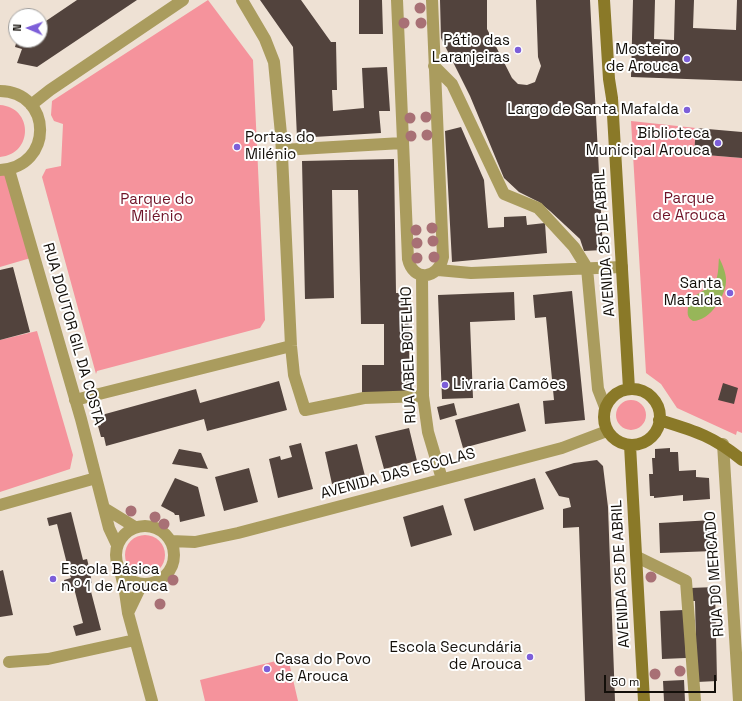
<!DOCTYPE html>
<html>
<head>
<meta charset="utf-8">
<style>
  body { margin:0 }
  #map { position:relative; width:742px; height:701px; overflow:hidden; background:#eee1d4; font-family:"Space Grotesk",sans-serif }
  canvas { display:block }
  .north { position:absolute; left:8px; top:8px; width:40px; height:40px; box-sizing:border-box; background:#fff; border:1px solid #a19f9d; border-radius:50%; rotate:272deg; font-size:11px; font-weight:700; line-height:16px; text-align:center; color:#130f0a }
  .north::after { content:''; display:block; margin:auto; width:14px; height:18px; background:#7d5fd9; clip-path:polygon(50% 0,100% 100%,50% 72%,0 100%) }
  .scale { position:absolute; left:604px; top:675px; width:112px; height:18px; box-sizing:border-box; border:2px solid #130f0a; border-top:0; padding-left:5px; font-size:12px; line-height:14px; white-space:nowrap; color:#130f0a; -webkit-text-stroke:3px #fff; paint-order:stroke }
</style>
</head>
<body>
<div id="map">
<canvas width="742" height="701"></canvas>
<div class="north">N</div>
<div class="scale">50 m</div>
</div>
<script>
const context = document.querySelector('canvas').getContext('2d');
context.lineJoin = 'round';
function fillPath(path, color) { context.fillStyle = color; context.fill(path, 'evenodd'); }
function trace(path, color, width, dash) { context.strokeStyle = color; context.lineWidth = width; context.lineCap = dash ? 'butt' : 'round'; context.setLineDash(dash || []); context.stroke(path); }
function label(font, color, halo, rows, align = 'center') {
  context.font = font + ' "Space Grotesk",sans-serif'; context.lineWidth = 4; context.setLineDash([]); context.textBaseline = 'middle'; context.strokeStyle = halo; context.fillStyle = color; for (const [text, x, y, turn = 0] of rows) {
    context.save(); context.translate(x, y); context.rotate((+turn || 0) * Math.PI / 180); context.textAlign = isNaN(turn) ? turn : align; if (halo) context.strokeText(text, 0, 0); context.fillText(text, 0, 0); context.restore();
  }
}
fillPath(new Path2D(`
  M208,0L253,60L265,320L260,328L97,371L96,374L42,177L46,169L61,166L63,124L54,121L51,115L52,101Z
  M0,105C33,107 34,154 0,157Z
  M631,121L696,128L694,154L742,158V433L737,431L736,435L677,408L661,384L646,373Z
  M0,169L9,170L34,257L0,267Z
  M37,331L73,455L70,469L0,492V340Z
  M616 415a15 15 0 1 1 30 0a15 15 0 1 1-30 0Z
  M125 555a20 20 0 1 1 40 0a20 20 0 1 1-40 0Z
  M288,658L298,701H205L200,680Z`), '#f5939c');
fillPath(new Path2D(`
  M719,258C722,263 726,273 726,279C727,295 710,321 693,321C688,318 687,315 688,308C690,293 705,293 714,283C719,277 718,266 719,258Z`), '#97b659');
fillPath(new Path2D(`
  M77,0H137L37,67L17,63L22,49L15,47L17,40H40V25Z
  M260,0H301L331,42H336L337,90H332L333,111L364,108L362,68L387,67L390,111H379L381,133L297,138L293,47Z
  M359,0H382L383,34H359Z
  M440,0H487V29L512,78L518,84L527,85L535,82L541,66L538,57L536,0H590L603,250L584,251L580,239L550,211L539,202L519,192L504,178L470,96L441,38Z
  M633,0H655L654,39L674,40L675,0H694L693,28L736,30L737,0H742V81L631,77Z
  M461,127L484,180L488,228L504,227V217L526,216L527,225L545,223L547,253L452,262L445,131Z
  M696,128L742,132V158L694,154Z
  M394,159L396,293H408L410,393L362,394V365H384V324H361L358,190H332L334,298L305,299L302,161Z
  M13,267L30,332L0,340V270Z
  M572,291L585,420L545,424L543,401L554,400L546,317L535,318L533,295Z
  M514,292L515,320L470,322L473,398L442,399L438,295Z
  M279,381L287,410L207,431L204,419L106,446L104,437H101L98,426L101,425L98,416L196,389L200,403Z
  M723,383L738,388L734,404L718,400Z
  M454,403L457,415L440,420L437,407Z
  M519,403L526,431L463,448L455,420Z
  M409,428L417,461L384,469L375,436Z
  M301,443L313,489L278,498L269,459L280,456L281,460L292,457L289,446Z
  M357,444L365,476L332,484L325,452Z
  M670,448V452H678L679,471L696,470V477L709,478L710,499L683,501V495L654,498V496H650L649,474H653L652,458H655V449Z
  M179,449L201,453L208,469L172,464Z
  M597,460L603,466L608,507L615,701H585L579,527L563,528V509L571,507L569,498L559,496L545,472L574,463Z
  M249,468L258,502L224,511L215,477Z
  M175,478L198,487L205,516L180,522L179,515H175L174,513L161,506Z
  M535,478L544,509L474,531L464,499Z
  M443,505L452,535L411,547L403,517Z
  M71,512L83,560L87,559L89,567L85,568L87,574L90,573L92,583L89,584L101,630L76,636L73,626L83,623L74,588L66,590L64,580L71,578L69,572L62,574L60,566L67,564L57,524L49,526L47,518Z
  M713,520L714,551L660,553L659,523Z
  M3,570L13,615L0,617V571Z
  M715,587L717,681L697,682L695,601H690V588Z
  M684,610L686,658L662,659L660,611Z
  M684,680L685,701H664L663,681Z`), '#52433d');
trace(new Path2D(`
  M242,0L265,39L274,62L281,134L291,346L294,375L305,410L364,398L423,396
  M397,0L408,259C413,282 438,280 443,257L432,0
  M434,66L452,84L504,194L538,208L574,247L587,268L598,389L605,407
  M0,91C53,92 54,167 0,170
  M31,105L50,90L183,0
  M282,150L402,143
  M9,170L81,419L109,528L117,545
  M438,270L471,273L622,267
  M422,275L423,396L428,432L442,479
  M75,400L291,346
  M723,444L739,701
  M0,505L96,478
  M104,508L135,527
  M116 555a29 29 0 1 1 58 0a29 29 0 1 1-58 0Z
  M171,541L195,542L238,533L562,448L607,431
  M637,557L686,581L695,701
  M120,570L125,592L128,613L152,701
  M128,613L142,584
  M9,662L48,659L135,640`), '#aa9c5e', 12);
trace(new Path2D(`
  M604,0L609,79L612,98L629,389
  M604 417a28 28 0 1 1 56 0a28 28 0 1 1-56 0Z
  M659,420C695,431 713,436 742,460
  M630,445L644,701`), '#8a7928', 12);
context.fillStyle = '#a87075';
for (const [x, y] of [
  [420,8],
  [404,23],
  [421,23],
  [426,117],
  [410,118],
  [427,135],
  [411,136],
  [432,228],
  [416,230],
  [433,241],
  [417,243],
  [434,257],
  [417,258],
  [131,511],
  [155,517],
  [164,524],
  [651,577],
  [173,580],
  [160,604],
  [680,671],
  [655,674]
]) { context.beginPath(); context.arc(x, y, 5.5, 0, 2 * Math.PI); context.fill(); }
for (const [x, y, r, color] of [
  [518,50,4,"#7d5fd9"],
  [687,59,4,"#7d5fd9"],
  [687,110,4,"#7d5fd9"],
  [718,143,4,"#7d5fd9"],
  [237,147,4,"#7d5fd9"],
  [730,293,4,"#7d5fd9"],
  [445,385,4,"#7d5fd9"],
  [53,579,4,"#7d5fd9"],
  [530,657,4,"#7d5fd9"],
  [267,669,4,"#7d5fd9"]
]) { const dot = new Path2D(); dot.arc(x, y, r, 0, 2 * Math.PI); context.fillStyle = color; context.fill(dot); trace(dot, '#fff', 1.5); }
label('15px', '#130f0a', '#fff', [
  ["Pátio das",510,41],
  ["Laranjeiras",510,58],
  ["Mosteiro",679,50],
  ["de Arouca",679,67],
  ["Largo de Santa Mafalda",679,110],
  ["Biblioteca",710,134],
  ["Municipal Arouca",710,151],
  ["Portas do",245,138,"left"],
  ["Milénio",245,155,"left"],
  ["Santa",722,284],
  ["Mafalda",722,301],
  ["Livraria Camões",453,385,"left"],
  ["Escola Básica",61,570,"left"],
  ["n.º 1 de Arouca",61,587,"left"],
  ["Escola Secundária",522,648],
  ["de Arouca",522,665],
  ["Casa do Povo",275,660,"left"],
  ["de Arouca",275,677,"left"]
], 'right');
label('15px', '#6f1328', '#fff', [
  ["Parque",689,199],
  ["de Arouca",689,216],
  ["Parque do",157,200],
  ["Milénio",157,217]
]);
label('15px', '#130f0a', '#fff', [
  ["AVENIDA 25 DE ABRIL",605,243,-94],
  ["RUA DOUTOR GIL DA COSTA",73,334,74],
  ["RUA ABEL BOTELHO",409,355,-92],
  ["AVENIDA DAS ESCOLAS",398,474,-15],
  ["AVENIDA 25 DE ABRIL",621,574,-93],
  ["RUA DO MERCADO",715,574,-94]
]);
</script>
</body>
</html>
